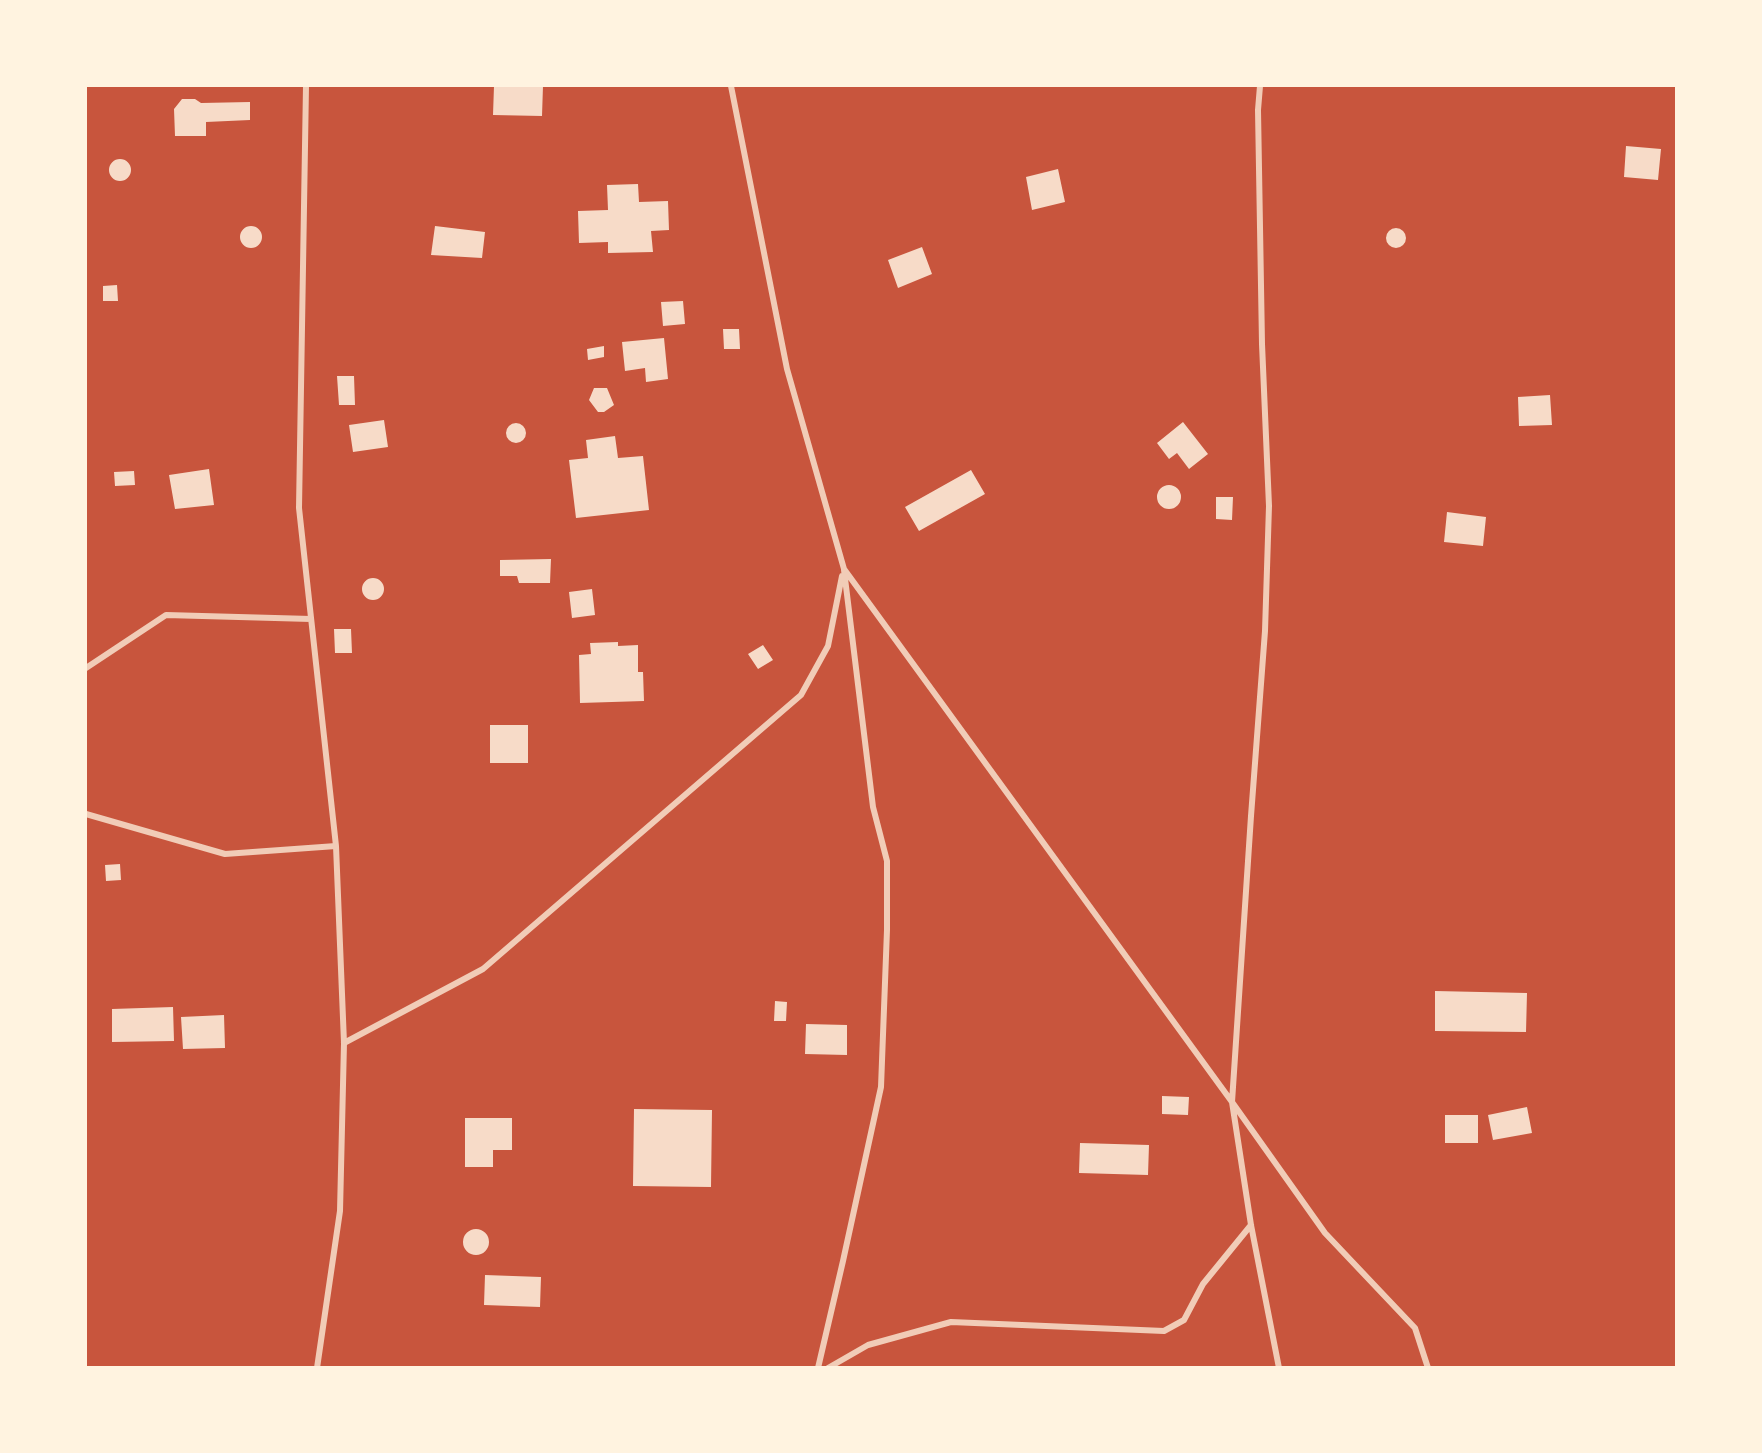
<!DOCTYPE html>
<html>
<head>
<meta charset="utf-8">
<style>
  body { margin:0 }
  #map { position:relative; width:1762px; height:1453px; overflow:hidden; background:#c8553d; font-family:"DM Sans",sans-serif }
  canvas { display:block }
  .frame { position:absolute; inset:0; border:87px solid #fff3e0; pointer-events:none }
</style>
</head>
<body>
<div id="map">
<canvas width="1762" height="1453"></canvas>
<div class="frame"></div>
</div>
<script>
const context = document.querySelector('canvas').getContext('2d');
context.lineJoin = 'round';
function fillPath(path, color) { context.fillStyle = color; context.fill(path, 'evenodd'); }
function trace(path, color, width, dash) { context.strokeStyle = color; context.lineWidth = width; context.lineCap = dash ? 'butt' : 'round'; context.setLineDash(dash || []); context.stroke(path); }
fillPath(new Path2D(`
  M494,86H543L542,116L493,115Z
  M182,99H195L201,103L250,102V120L206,122V136H175L174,109Z
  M1626,146L1661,149L1658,180L1624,177Z
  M109 170a11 11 0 1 1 22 0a11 11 0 1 1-22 0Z
  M1058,169L1065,202L1032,210L1026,177Z
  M638,184L639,202L668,201L669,230L651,231L653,252L608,253V242L579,243L578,211L608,210L607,185Z
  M435,226L485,232L482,258L431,255Z
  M240 237a11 11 0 1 1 22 0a11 11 0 1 1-22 0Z
  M1386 238a10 10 0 1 1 20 0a10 10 0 1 1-20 0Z
  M922,247L932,274L898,288L888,260Z
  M117,285L118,301H103V286Z
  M683,301L685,324L663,326L661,302Z
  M723,329H739L740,349H724Z
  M664,338L668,379L646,382L645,368L625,371L622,342Z
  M604,346V357L588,360L587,349Z
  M337,376H354L355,405H339Z
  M594,388H607L614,405L604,412H598L589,400Z
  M1550,395L1552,425L1519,426L1518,397Z
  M384,420L388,447L353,452L349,425Z
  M1183,422L1208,454L1189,469L1177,453L1169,459L1157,443Z
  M506 433a10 10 0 1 1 20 0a10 10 0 1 1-20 0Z
  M615,436L618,458L643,456L649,510L576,518L569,460L588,458L586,440Z
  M209,469L214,505L175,509L169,475Z
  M971,470L985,494L919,531L905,507Z
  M134,471L135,485L115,486L114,472Z
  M1157 497a12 12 0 1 1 24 0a12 12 0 1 1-24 0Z
  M1216,497H1233L1232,520L1216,519Z
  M1447,512L1486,517L1483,546L1444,542Z
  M551,559L550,583H519L517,576H500V560Z
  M362 589a11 11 0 1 1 22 0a11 11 0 1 1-22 0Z
  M592,589L595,615L572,618L569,592Z
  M334,629H351L352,653H335Z
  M618,642V646L638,645V672H643L644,701L580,703L579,655L591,654L590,643Z
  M763,645L773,660L758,669L748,654Z
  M490,725H528V763H490Z
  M120,864L121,880L106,881L105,865Z
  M1435,991L1527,993L1526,1032L1435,1031Z
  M775,1001L787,1002L786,1021H774Z
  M173,1007L174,1041L112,1042V1009Z
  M224,1015L225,1048L183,1049L181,1017Z
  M806,1024L847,1025V1055L805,1054Z
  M1162,1096L1189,1097L1188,1115L1162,1114Z
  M1527,1107L1532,1133L1493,1140L1488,1115Z
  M634,1109L712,1110L711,1187L633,1186Z
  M1445,1115H1478V1143H1445Z
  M465,1118H512V1150H493V1167H465Z
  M1080,1143L1149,1145L1148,1175L1079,1173Z
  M463 1242a13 13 0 1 1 26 0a13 13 0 1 1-26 0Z
  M485,1275L541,1277L540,1307L484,1305Z`), '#f7dbc8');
trace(new Path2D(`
  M306,86L299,508L336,846L344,1043L340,1211L317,1368
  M731,86L787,369L844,569L1232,1102L1325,1233L1415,1328L1428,1368
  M1260,86L1258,110L1262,344L1269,506L1265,631L1251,816L1232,1102L1251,1225L1279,1368
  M86,668L166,615L311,619
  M86,814L225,854L336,846
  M344,1043L483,969L801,695L828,646L842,576
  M818,1368L843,1261L881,1087L887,930V861L873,807L844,570
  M828,1368L868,1345L951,1322L1164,1331L1184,1320L1203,1284L1251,1225`), '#f1ccb7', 6);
</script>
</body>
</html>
